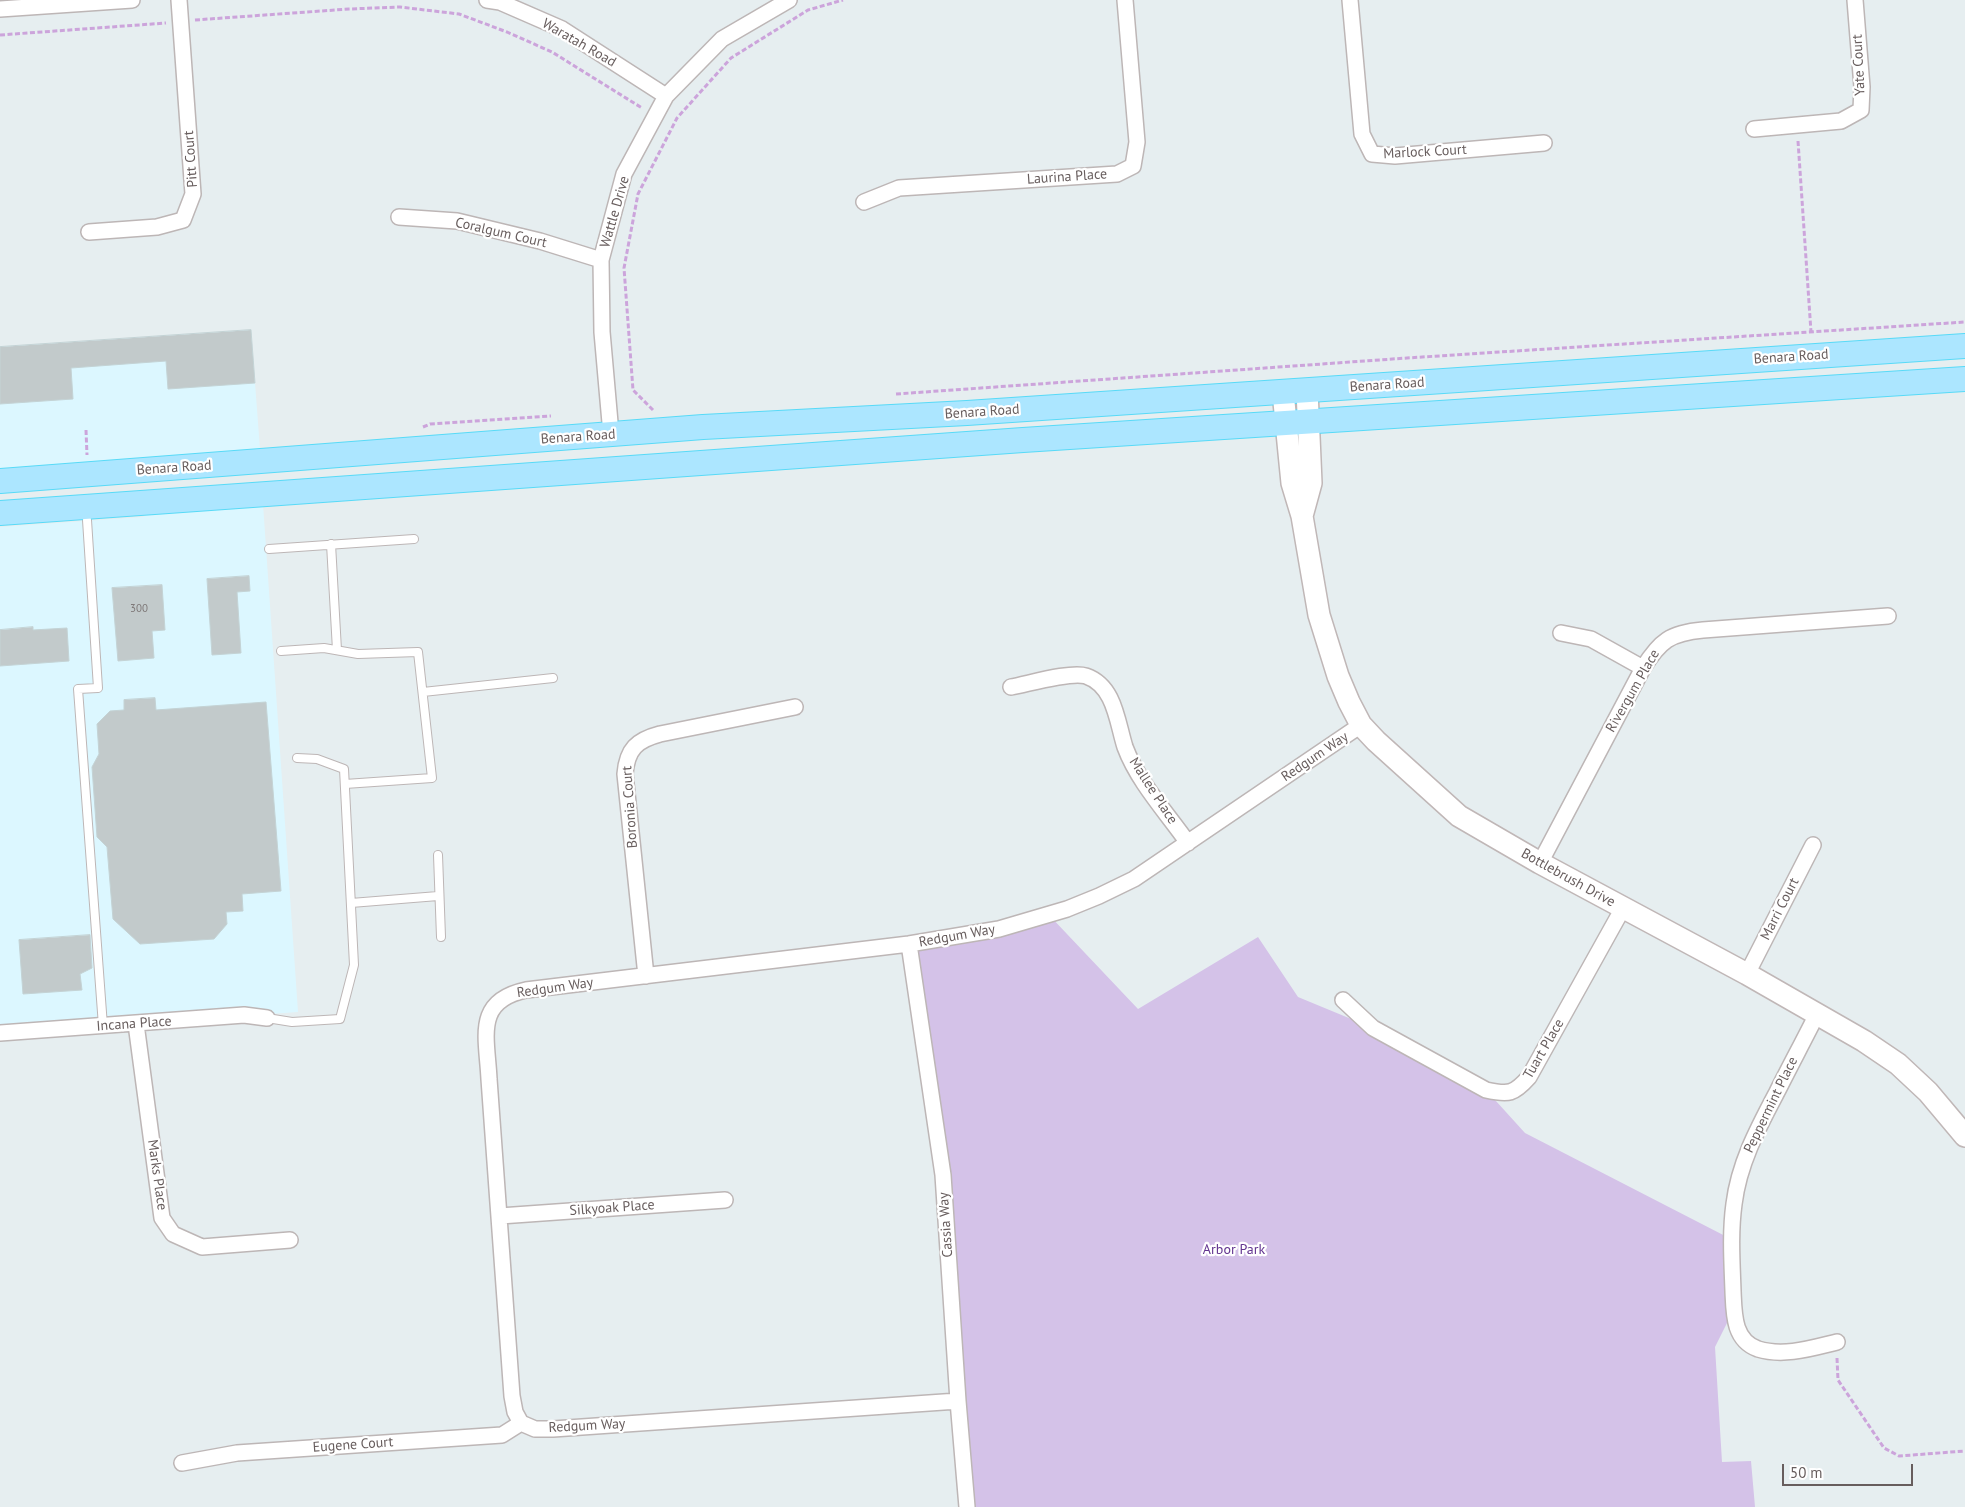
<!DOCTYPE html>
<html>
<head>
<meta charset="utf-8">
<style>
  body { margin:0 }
  #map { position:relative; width:1965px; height:1507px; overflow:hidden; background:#e6eef0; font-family:"PT Sans",sans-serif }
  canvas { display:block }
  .scale { position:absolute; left:1782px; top:1464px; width:131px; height:22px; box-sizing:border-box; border:2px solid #675d5d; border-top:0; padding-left:6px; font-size:15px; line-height:18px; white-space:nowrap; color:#675d5d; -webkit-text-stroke:4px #fff; paint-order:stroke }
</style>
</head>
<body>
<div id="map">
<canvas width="1965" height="1507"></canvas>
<div class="scale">50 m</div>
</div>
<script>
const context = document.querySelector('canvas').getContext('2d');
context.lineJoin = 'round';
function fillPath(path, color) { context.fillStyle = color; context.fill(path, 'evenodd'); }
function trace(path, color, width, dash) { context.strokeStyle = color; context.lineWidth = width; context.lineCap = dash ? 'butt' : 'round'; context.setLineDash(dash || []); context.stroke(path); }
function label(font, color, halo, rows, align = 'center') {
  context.font = font + ' "PT Sans",sans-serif'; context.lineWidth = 4.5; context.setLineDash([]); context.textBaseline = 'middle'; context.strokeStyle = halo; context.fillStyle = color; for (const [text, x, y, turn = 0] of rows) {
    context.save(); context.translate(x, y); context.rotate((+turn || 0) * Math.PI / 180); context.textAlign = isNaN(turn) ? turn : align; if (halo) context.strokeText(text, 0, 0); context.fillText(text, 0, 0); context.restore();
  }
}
fillPath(new Path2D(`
  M251,330L261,462L0,481V347Z
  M192,499L263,504L298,1012L0,1033V527L142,517Z`), '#dcf7ff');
fillPath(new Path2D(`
  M1049,915L1138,1009L1258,937L1298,997L1373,1028L1486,1090L1525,1133L1731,1239L1733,1311L1715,1347L1722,1462L1751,1461L1755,1507H967L943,1175L909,945Z`), '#d4c2e8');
const building = new Path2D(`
  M251,330L255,383L168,389L166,361L71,368L73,399L0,404V347Z
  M249,576L250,591L237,592L241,653L212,655L207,579Z
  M162,585L165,630L152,631L154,658L118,661L112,588Z
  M33,627V630L67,628L69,661L0,666V630Z
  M155,698L156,710L266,702L281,891L242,894L243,911L226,912L227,924L214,939L140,944L113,919L107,847L97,837L92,767L99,754L97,724L110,711L124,710V700Z
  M90,935L92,968L80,974L82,990L23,994L19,940Z`);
fillPath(building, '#c2cacb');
trace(building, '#c4d3d5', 1);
const lane = new Path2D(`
  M87,520L98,688L78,689L103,1026
  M331,544L337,650
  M269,549L414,539
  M281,651L324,648L358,654L418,652L432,778L345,784
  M423,692L553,678
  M438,855L441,937
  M351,903L438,896
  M267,1018L292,1022L340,1019L354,965L344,769L317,759L297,758`);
const street = new Path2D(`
  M487,0L500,2L562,29L666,96
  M1350,0L1362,134L1372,154L1395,156L1544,143
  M0,9L132,0
  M1754,129L1841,121L1861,110L1862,87L1855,0
  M864,202L899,188L1117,174L1133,166L1137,142L1125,0
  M399,217L457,221L540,241L601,260
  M89,232L157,227L183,220L193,194L179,0
  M611,434L602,332L601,260L624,174L666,96L722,39L789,0
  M1561,633L1591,639L1643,668
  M1011,687C1028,684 1071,671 1086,676C1115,686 1117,722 1125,747C1138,782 1167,813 1188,843
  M1540,863L1643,668C1660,641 1670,633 1703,630L1888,616
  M909,944L943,1175L958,1401L967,1507
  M1747,974L1813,845
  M646,976L625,774C627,749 637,740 660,734L795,707
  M1343,1000L1373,1028L1486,1090C1509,1095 1514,1094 1529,1077L1623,908
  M1817,1014C1804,1040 1790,1066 1777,1092C1758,1128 1739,1163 1734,1204C1730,1233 1732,1262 1733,1291C1734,1313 1733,1340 1758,1349C1784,1357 1812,1348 1837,1342
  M136,1024L162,1218L173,1234L202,1247L290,1240
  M0,1033L244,1015L267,1018
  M500,1216L725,1200
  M958,1401L553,1429H535L521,1423L515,1412L512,1396L489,1079C487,1037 474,1001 526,990L909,944L999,929L1067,909L1099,896L1134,879L1361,725
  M182,1463L237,1453L502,1435L521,1423`);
const secondary = new Path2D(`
  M1283,392L1292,483L1302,516L1319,615L1338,676L1349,702L1361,725L1376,741L1459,816L1540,863L1747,974L1864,1041L1898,1064L1928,1092L1965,1136
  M1302,516L1311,483L1307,390`);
const primary = new Path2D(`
  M0,481L703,427L967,413L1965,346
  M0,513L1023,440L1965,379`);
trace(lane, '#bdb6b6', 10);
trace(street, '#bdb6b6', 18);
trace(secondary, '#c0b7b7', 24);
trace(primary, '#58daf7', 26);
trace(new Path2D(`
  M195,20L349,9L400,7L459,14L507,32L552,52L642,108
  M0,35L166,23
  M1798,141L1811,332
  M896,394L1407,358L1965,322
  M653,410L633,390L624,268L638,194L677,118L731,58L808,10L843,0
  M423,427L430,424L551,416
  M86,430L87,455
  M1837,1358L1838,1380L1884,1448L1899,1456L1965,1451`), '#cca4db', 3, [5, 2.5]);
trace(lane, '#fff', 8);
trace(street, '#fff', 15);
trace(secondary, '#fff', 21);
trace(primary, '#ace6ff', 24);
label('11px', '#7e7878', null, [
  ["300",139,609]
]);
label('14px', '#675d5d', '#fff', [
  ["Waratah Road",579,43,30],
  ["Yate Court",1859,65,-93],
  ["Marlock Court",1425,152,-3],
  ["Pitt Court",191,159,-94],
  ["Laurina Place",1067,177,-4],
  ["Wattle Drive",615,212,-74],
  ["Coralgum Court",501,233,13],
  ["Benara Road",1791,357,-4],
  ["Benara Road",1387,385,-4],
  ["Benara Road",982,412,-4],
  ["Benara Road",578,437,-4],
  ["Benara Road",174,468,-4],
  ["Rivergum Place",1633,691,-60],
  ["Redgum Way",1315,757,-34],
  ["Mallee Place",1153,791,57],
  ["Boronia Court",630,807,-94],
  ["Bottlebrush Drive",1568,878,29],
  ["Marri Court",1780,909,-63],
  ["Redgum Way",957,936,-10],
  ["Redgum Way",555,988,-8],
  ["Incana Place",134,1024,-4],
  ["Tuart Place",1544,1049,-60],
  ["Peppermint Place",1771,1105,-64],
  ["Marks Place",157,1175,82],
  ["Silkyoak Place",612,1208,-4],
  ["Cassia Way",946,1225,-94],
  ["Redgum Way",587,1426,-3],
  ["Eugene Court",353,1445,-4]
]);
label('14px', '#62348f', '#fff', [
  ["Arbor Park",1234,1250]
]);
</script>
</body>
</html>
